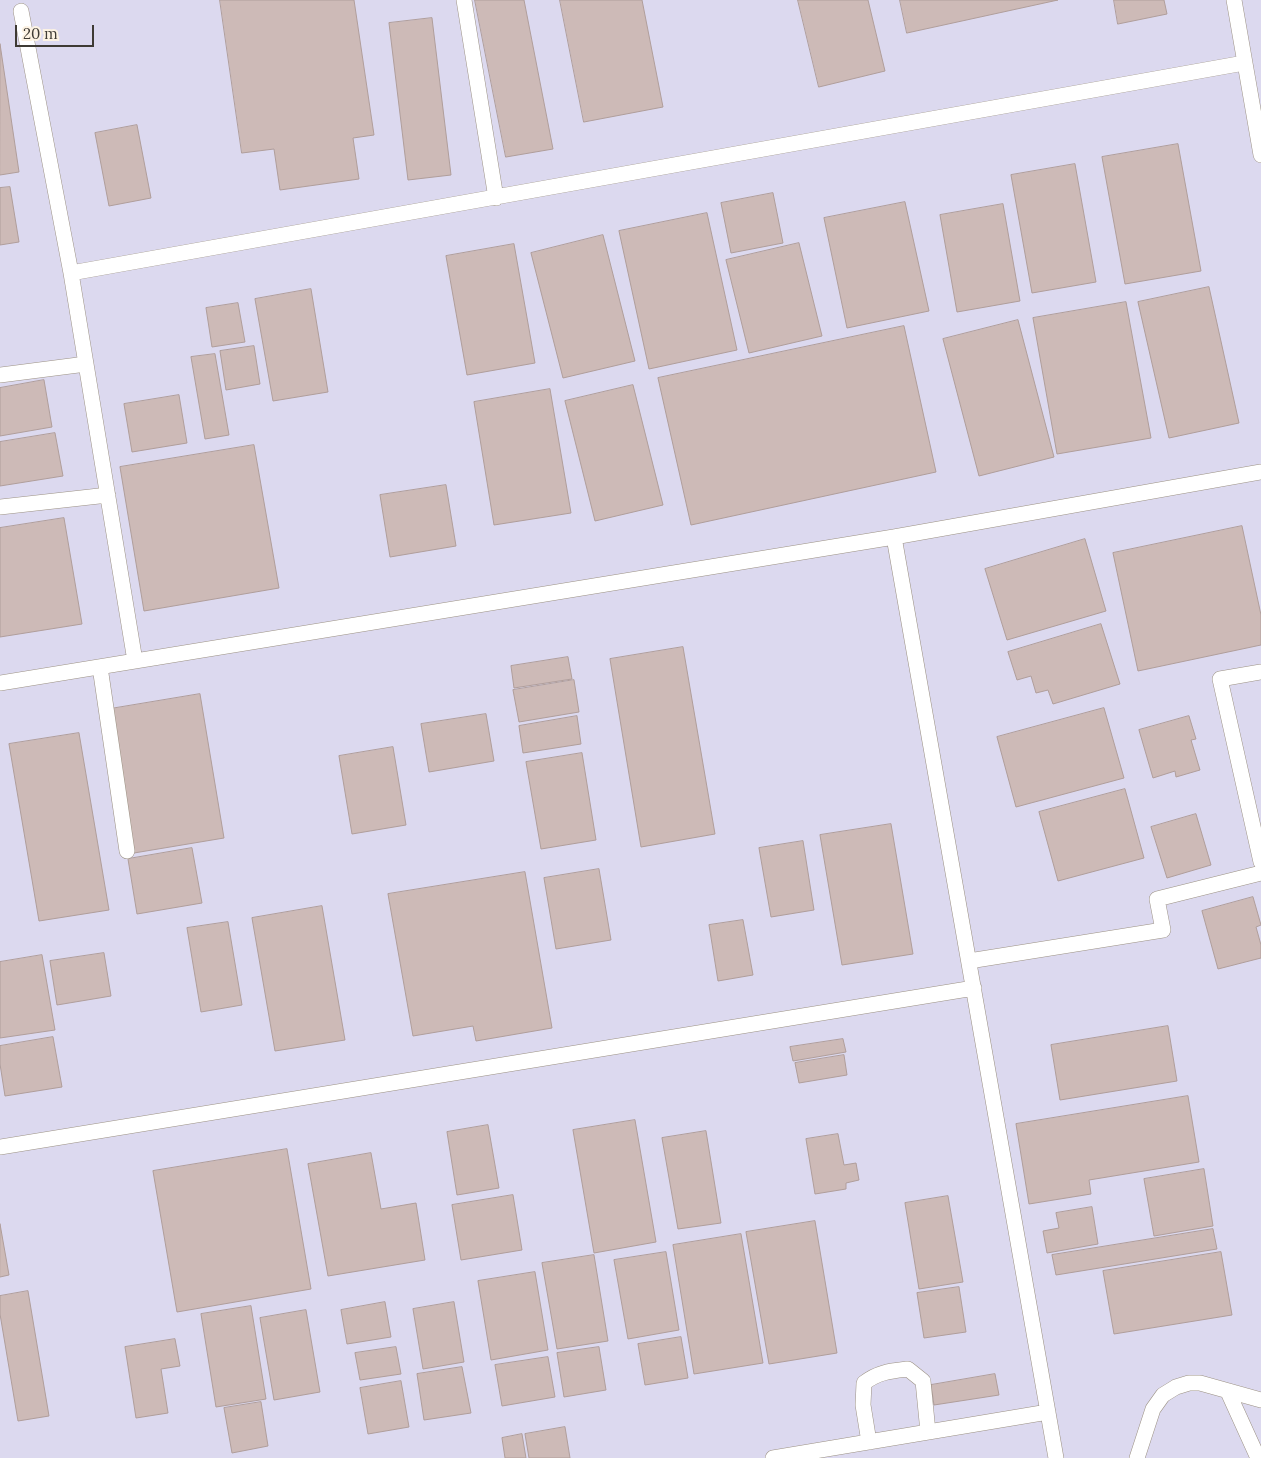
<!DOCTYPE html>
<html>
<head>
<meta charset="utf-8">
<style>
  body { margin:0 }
  #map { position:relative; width:1261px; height:1458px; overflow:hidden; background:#efe4d6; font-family:Lora,serif }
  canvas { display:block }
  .scale { position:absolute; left:15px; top:25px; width:79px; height:22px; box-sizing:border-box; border:2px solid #3e3a34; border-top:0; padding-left:6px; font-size:15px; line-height:18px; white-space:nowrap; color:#3e3a34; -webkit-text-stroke:4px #fcf2e3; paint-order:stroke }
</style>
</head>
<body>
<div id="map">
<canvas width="1261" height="1458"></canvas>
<div class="scale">20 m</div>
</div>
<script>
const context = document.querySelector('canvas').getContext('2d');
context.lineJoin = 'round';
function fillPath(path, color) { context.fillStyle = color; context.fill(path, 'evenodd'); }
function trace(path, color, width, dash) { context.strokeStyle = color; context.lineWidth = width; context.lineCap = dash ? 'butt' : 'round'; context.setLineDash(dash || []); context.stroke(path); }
fillPath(new Path2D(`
  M0,0H1261V1458H0Z`), '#dcd9ef');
const building = new Path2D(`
  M220,0H354L374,135L353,138L359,179L280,190L274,149L242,153Z
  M475,0H524L553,149L506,157Z
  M560,0H642L663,107L584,122Z
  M798,0H868L885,71L819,87Z
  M900,0H1058L907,33Z
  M1114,0H1164L1167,14L1118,24Z
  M432,18L451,175L408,180L389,23Z
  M0,44L19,172L0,175Z
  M137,125L151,198L109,206L95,133Z
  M1178,144L1201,271L1125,284L1102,157Z
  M1075,164L1096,282L1032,293L1011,175Z
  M10,187L19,242L0,245V188Z
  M773,193L783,243L731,253L721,203Z
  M905,202L929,311L847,328L824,218Z
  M1003,204L1020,301L957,312L940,215Z
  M707,213L737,350L649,369L619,231Z
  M603,235L635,361L563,378L531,253Z
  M799,243L822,336L749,353L726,260Z
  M514,244L535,363L467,375L446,256Z
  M1209,287L1239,423L1169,438L1138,302Z
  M311,289L328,392L273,401L255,299Z
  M1126,302L1151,438L1057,454L1033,318Z
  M238,303L245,342L212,347L206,308Z
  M1018,320L1054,457L979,476L943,339Z
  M904,326L936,472L691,525L658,378Z
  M254,346L260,384L226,390L220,351Z
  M215,354L229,435L205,439L191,357Z
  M44,380L52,427L0,436V388Z
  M633,385L663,505L595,521L565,401Z
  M550,389L571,513L494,525L474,402Z
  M179,395L187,443L132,452L124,404Z
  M55,433L63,476L0,486V442Z
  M254,445L279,588L144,611L120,467Z
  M446,485L456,546L390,557L380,495Z
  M64,518L82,624L0,637V528Z
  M1242,526L1261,615V645L1138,671L1113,553Z
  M1085,539L1106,611L1007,640L985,569Z
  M1101,624L1120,684L1053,704L1048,690L1036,693L1031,676L1017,680L1008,652Z
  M683,647L715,834L641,847L610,659Z
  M568,657L572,679L514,688L511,666Z
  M574,680L579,712L519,722L513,690Z
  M200,694L224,838L134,853L110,709Z
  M1104,708L1124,778L1016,807L997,737Z
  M486,714L494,761L429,772L421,724Z
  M577,716L581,744L523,753L519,726Z
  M1189,716L1196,739L1191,740L1200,770L1176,777L1175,771L1153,778L1139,730Z
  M79,733L109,910L39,921L9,744Z
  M393,747L406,825L352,834L339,756Z
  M582,753L596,840L541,849L526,762Z
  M1125,789L1144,858L1058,881L1039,812Z
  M1196,814L1211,865L1167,878L1151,827Z
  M891,824L913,954L842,965L820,835Z
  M803,841L814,910L771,917L759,848Z
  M192,848L202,903L137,914L128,859Z
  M599,869L611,940L556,949L544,878Z
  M525,872L552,1028L476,1041L473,1026L413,1036L388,894Z
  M1253,897L1261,925L1256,927L1261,945V958L1218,969L1202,911Z
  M322,906L345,1040L275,1051L252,918Z
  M743,920L753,975L718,981L709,925Z
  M228,922L242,1005L201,1012L187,928Z
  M104,953L111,996L57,1005L50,961Z
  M42,955L55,1030L0,1038V962Z
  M1168,1026L1177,1081L1060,1100L1051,1045Z
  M53,1037L62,1087L5,1096L0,1064V1046Z
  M843,1039L846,1052L793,1061L790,1047Z
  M844,1055L847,1075L799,1083L795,1063Z
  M1188,1096L1199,1162L1089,1180L1091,1194L1029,1204L1016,1124Z
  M635,1120L656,1242L594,1253L573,1130Z
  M488,1125L499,1188L457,1195L447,1132Z
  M706,1131L721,1223L678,1229L662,1138Z
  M838,1134L844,1165L856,1163L859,1180L846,1183V1189L815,1194L806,1139Z
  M287,1149L311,1289L177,1312L153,1171Z
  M371,1153L381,1209L416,1203L425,1260L328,1276L308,1164Z
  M1204,1169L1213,1226L1154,1236L1144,1179Z
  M513,1195L522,1250L461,1260L452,1205Z
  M948,1196L963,1282L919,1289L905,1203Z
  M1092,1207L1098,1244L1047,1253L1043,1231L1059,1228L1056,1213Z
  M815,1221L837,1353L769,1364L746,1232Z
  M0,1224L9,1275L0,1277Z
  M1213,1229L1217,1249L1056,1275L1052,1255Z
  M741,1234L763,1363L694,1374L673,1245Z
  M666,1252L679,1330L628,1339L614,1260Z
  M1221,1252L1232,1315L1114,1334L1103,1271Z
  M594,1255L608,1341L557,1349L542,1263Z
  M535,1272L548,1350L491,1360L478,1281Z
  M959,1287L966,1332L924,1338L917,1293Z
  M28,1291L49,1416L18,1421L0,1314V1296Z
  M385,1302L391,1337L347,1344L341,1310Z
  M454,1302L464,1362L423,1369L413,1309Z
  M251,1306L266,1399L216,1407L201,1314Z
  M306,1310L320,1392L274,1400L260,1318Z
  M681,1337L688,1378L645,1385L638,1344Z
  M175,1339L180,1366L161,1369L168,1413L136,1418L125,1347Z
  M396,1347L401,1374L360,1380L355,1353Z
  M599,1347L606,1390L564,1397L557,1353Z
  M548,1357L555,1397L502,1406L495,1365Z
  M462,1367L471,1413L424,1420L417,1374Z
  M995,1374L999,1395L934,1405L931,1385Z
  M401,1381L409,1427L368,1434L360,1388Z
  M261,1402L268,1446L232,1453L224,1408Z
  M565,1427L570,1458H529L525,1434Z
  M522,1434L526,1458H505L502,1438Z`);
fillPath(building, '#cdbab7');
trace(building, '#b09e9b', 1);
const service = new Path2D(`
  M464,0L496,198
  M1234,0L1261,155
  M21,11L71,273L135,661
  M71,273L1244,63
  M0,375L86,364
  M0,507L108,495
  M894,537L1056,1458
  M100,667L127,851
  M1261,672L1220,679L1261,862
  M0,683L894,537L1261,472
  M969,961L1163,930L1157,899L1261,873
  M0,1147L974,988
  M1228,1392L1258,1458
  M869,1442L863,1405L864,1383C878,1372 891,1371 908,1369L923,1381L928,1432
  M773,1458L1048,1412
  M1137,1458L1153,1409L1163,1395L1176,1387L1189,1383H1200L1261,1400`);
trace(service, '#9c9284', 16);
trace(service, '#fff', 15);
</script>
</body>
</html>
